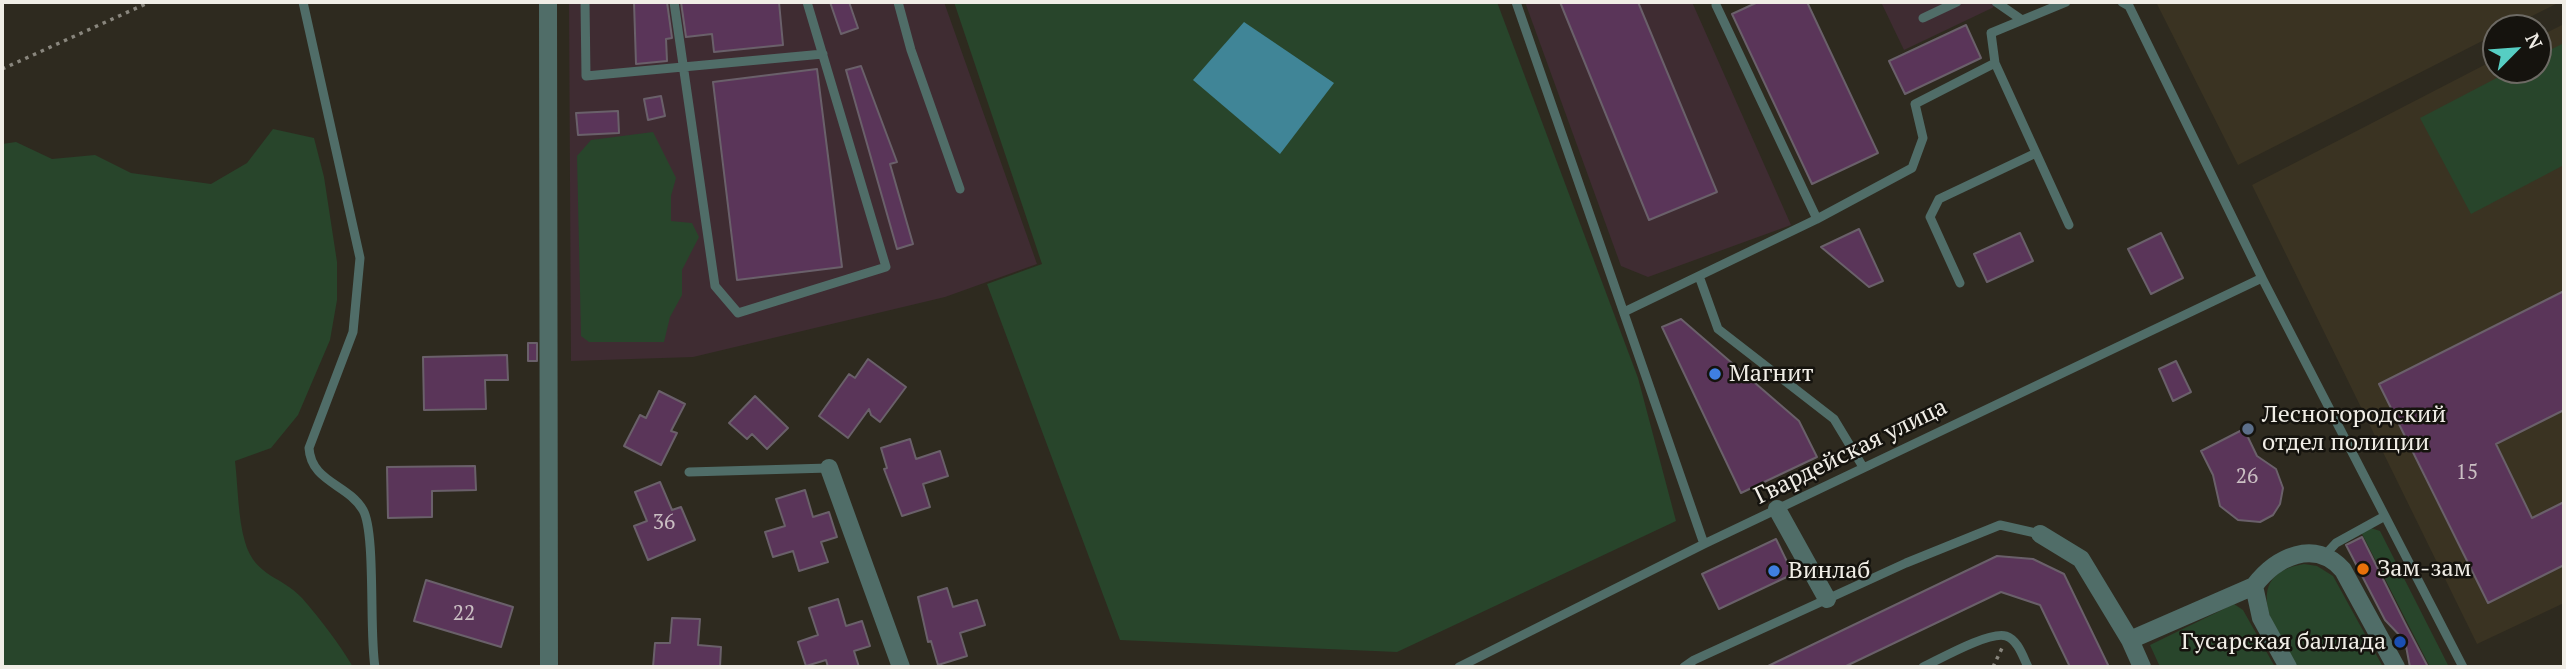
<!DOCTYPE html>
<html>
<head>
<meta charset="utf-8">
<style>
  body { margin:0 }
  #map { position:relative; width:2566px; height:669px; overflow:hidden; background:#2e2a1f; font-family:"PT Serif",serif }
  canvas { display:block }
  .frame { position:absolute; inset:0; border:4px solid #f0ede6; pointer-events:none }
  .north { position:absolute; left:2482px; top:14px; width:70px; height:70px; box-sizing:border-box; background:#15130e; border:2px solid #6d6a64; border-radius:50%; rotate:65deg; font-size:19px; font-weight:700; line-height:28px; text-align:center; color:#f0ede6 }
  .north::after { content:''; display:block; margin:auto; width:24px; height:32px; background:#56cec3; clip-path:polygon(50% 0,100% 100%,50% 72%,0 100%) }
</style>
</head>
<body>
<div id="map">
<canvas width="2566" height="669"></canvas>
<div class="frame"></div>
<div class="north">N</div>
</div>
<script>
const context = document.querySelector('canvas').getContext('2d');
context.lineJoin = 'round';
function fillPath(path, color) { context.fillStyle = color; context.fill(path, 'evenodd'); }
function trace(path, color, width, dash) { context.strokeStyle = color; context.lineWidth = width; context.lineCap = dash ? 'butt' : 'round'; context.setLineDash(dash || []); context.stroke(path); }
function label(font, color, halo, rows, align = 'center') {
  context.font = font + ' "PT Serif",serif'; context.lineWidth = 5; context.setLineDash([]); context.textBaseline = 'middle'; context.strokeStyle = halo; context.fillStyle = color; for (const [text, x, y, turn = 0] of rows) {
    context.save(); context.translate(x, y); context.rotate((+turn || 0) * Math.PI / 180); context.textAlign = isNaN(turn) ? turn : align; if (halo) context.strokeText(text, 0, 0); context.fillText(text, 0, 0); context.restore();
  }
}
fillPath(new Path2D(`
  M569,2H944L1037,264L945,297L693,357L571,361Z
  M1525,2H1692L1791,225L1648,277L1621,266Z
  M1881,2H1999L1992,8L1904,50Z`), '#3f2c32');
fillPath(new Path2D(`
  M2156,2H2560L2508,28H2496V34L2238,165Z
  M2564,24V603L2477,644L2252,185L2496,59V70H2538V37Z`), '#3a3322');
fillPath(new Path2D(`
  M954,2H1497L1638,378L1676,521L1397,652L1120,640L987,284L1042,264Z
  M2564,43V165L2471,214L2420,118L2512,70H2538V56Z
  M273,129L314,138L324,177L337,262V300L330,340L298,415L271,448L235,461C238,487 238,518 245,542C255,577 282,576 302,598C321,620 338,642 353,667H2V144L16,142L52,159L95,155L131,173L211,184L247,163Z
  M653,132L676,178L671,196V221L692,223L699,237L682,270V295L670,317L664,342H589L581,336L577,156L591,140Z
  M2371,528L2380,531L2449,667H2430L2361,532Z
  M2304,564L2317,566L2333,576L2383,667H2296C2276,633 2238,575 2304,564Z
  M2234,604L2243,610L2275,667H2160L2150,645Z`), '#28452b');
fillPath(new Path2D(`
  M1244,22L1334,83L1280,154L1193,80Z`), '#408597');
const building = new Path2D(`
  M634,2H667L672,38L666,39L667,61L636,64Z
  M681,2H779L783,45L714,52L712,34L686,37Z
  M830,2H849L858,28L841,34Z
  M1560,2H1638L1717,192L1649,220Z
  M1758,2H1807L1878,153L1812,184L1732,14Z
  M1966,25L1981,58L1905,94L1889,61Z
  M861,66L897,162L890,164L913,244L897,249L846,70Z
  M817,69L842,267L737,280L713,82Z
  M661,96L665,116L648,120L644,99Z
  M618,111L619,133L578,135L576,113Z
  M1859,229L1883,281L1869,287L1821,247Z
  M2020,233L2033,261L1987,282L1974,254Z
  M2161,233L2183,278L2151,294L2128,249Z
  M2564,291V410L2496,444L2532,518L2564,502V565L2488,603L2379,384Z
  M1681,319L1799,421L1817,457L1741,493L1662,327Z
  M528,343H537V361H528Z
  M507,355L508,380H485L486,409L424,410L423,357Z
  M868,359L906,387L880,422L871,415L869,409L848,438L819,416L849,374L855,378Z
  M2176,361L2191,392L2173,401L2159,369Z
  M659,391L685,404L671,431L677,433L661,465L624,446L640,415L646,418Z
  M755,396L788,428L767,449L752,434L747,439L729,423Z
  M2244,429L2257,456L2276,469L2283,488L2280,504L2273,515L2260,522L2238,520L2220,506L2213,475L2201,451Z
  M910,439L916,459L940,451L948,476L923,484L930,507L902,516L884,469L887,468L881,448Z
  M475,466L476,490L432,491V517L388,518L387,467Z
  M660,482L672,510L681,507L695,540L648,560L634,526L647,521L635,492Z
  M805,490L813,517L829,512L837,537L821,542L828,562L799,571L793,551L773,557L765,532L785,526L776,499Z
  M2362,537L2405,623L2428,667H2410L2405,641L2385,620L2346,545Z
  M1776,539L1793,574L1719,609L1702,574Z
  M1997,556L2033,559L2064,574L2109,667H2070L2040,605L2001,592L1844,667H1766Z
  M426,580L513,607L501,647L414,621Z
  M947,588L953,607L977,600L985,625L960,633L967,656L938,665L931,641L928,642L918,597Z
  M838,599L846,626L862,621L870,646L854,651L859,667H828L826,660L806,666L798,642L818,635L809,608Z
  M672,618L700,619L698,645L721,647L720,667H653L655,643H670Z`);
fillPath(building, '#5a3559');
trace(building, '#6a606a', 2);
trace(new Path2D(`
  M2,69L150,2
  M1993,667L2002,648`), '#89867d', 3.5, [3.5, 5]);
trace(new Path2D(`
  M303,2L360,258L353,332L309,448C311,482 348,484 363,510C376,533 369,632 375,667
  M585,2L586,76L823,54
  M674,2L715,286L738,313L886,267L807,2
  M898,2L911,50L960,189
  M1516,2L1704,544
  M1996,2L2022,20
  M2122,2L2129,6L2262,278L2463,667
  M1923,18L1957,2
  M1995,63L2069,225
  M1817,219L1912,168L1923,138L1915,104L1995,63L1991,33L2066,2
  M1699,276L1718,329L1834,419L1863,467
  M1960,283L1930,217L1939,199L2036,153
  M1626,311L1817,219L1716,5
  M689,472L829,468
  M2325,555L2336,543L2385,516
  M1459,667L1704,544L2262,278
  M1684,667L1694,660L1906,563L2000,525L2040,534
  M1923,667C1940,659 1989,631 2006,636C2018,640 2023,657 2028,667`), '#506d68', 9);
trace(new Path2D(`
  M548,2L549,667
  M829,468L901,667
  M1777,509L1827,599
  M2040,534L2081,559L2130,640L2142,667
  M2254,586L2261,618L2288,667
  M2130,640L2254,586C2276,557 2315,538 2343,570L2396,667`), '#506d68', 18);
for (const [x, y, r, color] of [
  [1715,374,7,"#3f7fe0"],
  [2248,429,7,"#5c6f8a"],
  [2363,569,7,"#e8710a"],
  [1774,571,7,"#3f7fe0"],
  [2400,642,7,"#1a4fb4"]
]) { const dot = new Path2D(); dot.arc(x, y, r, 0, 2 * Math.PI); context.fillStyle = color; context.fill(dot); trace(dot, '#15130e', 2.5); }
label('21px', '#cabfc3', null, [
  ["15",2467,473],
  ["26",2247,477],
  ["36",664,523],
  ["22",464,614]
]);
label('24px', '#f0ede6', '#15130e', [
  ["Магнит",1729,374],
  ["Лесногородский",2262,415],
  ["отдел полиции",2262,443],
  ["Зам-зам",2377,569],
  ["Винлаб",1788,571],
  ["Гусарская баллада",2386,642,"right"]
], 'left');
label('24px', '#f0ede6', '#15130e', [
  ["Гвардейская улица",1851,452,-26]
]);
</script>
</body>
</html>
